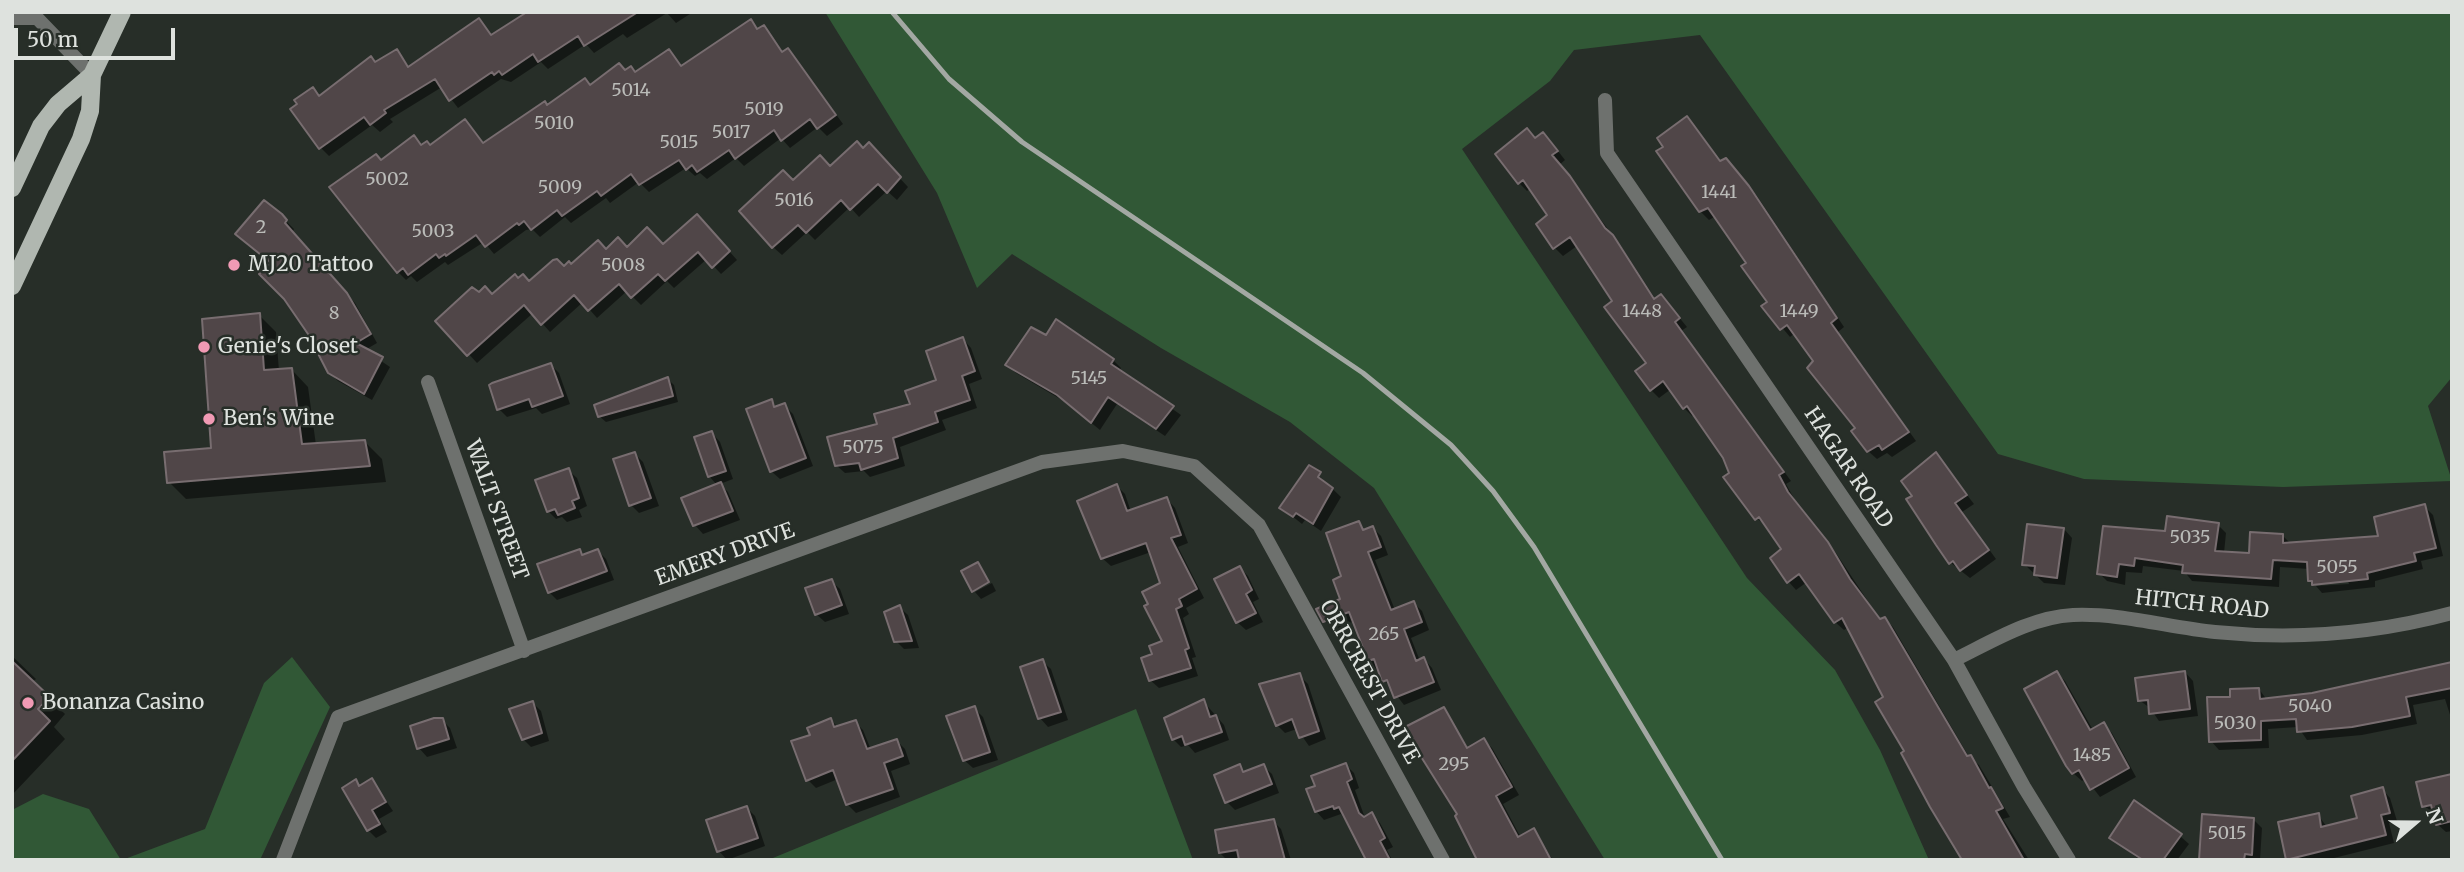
<!DOCTYPE html>
<html>
<head>
<meta charset="utf-8">
<style>
  body { margin:0 }
  #map { position:relative; width:2464px; height:872px; overflow:hidden; background:#272e28; font-family:Merriweather,serif }
  canvas { display:block }
  .frame { position:absolute; inset:0; border:14px solid #dee2de; pointer-events:none }
  .north { position:absolute; left:2380px; top:788px; width:70px; height:70px; -webkit-text-stroke:5px #272e28; paint-order:stroke; rotate:70deg; font-size:19px; font-weight:700; line-height:28px; text-align:center; color:#dee2de }
  .north::after { content:''; display:block; margin:auto; width:24px; height:32px; background:#dee2de; clip-path:polygon(50% 0,100% 100%,50% 72%,0 100%) }
  .scale { position:absolute; left:14px; top:28px; width:161px; height:32px; box-sizing:border-box; border:4px solid #dee2de; border-top:0; padding-left:9px; font-size:21px; line-height:24px; white-space:nowrap; color:#dee2de; -webkit-text-stroke:5px #272e28; paint-order:stroke }
</style>
</head>
<body>
<div id="map">
<canvas width="2464" height="872"></canvas>
<div class="frame"></div>
<div class="north">N</div>
<div class="scale">50 m</div>
</div>
<script>
const context = document.querySelector('canvas').getContext('2d');
context.lineJoin = 'round';
function fillPath(path, color) { context.fillStyle = color; context.fill(path, 'evenodd'); }
function trace(path, color, width, dash) { context.strokeStyle = color; context.lineWidth = width; context.lineCap = dash ? 'butt' : 'round'; context.setLineDash(dash || []); context.stroke(path); }
function label(font, color, halo, rows, align = 'center') {
  context.font = font + ' Merriweather,serif'; context.lineWidth = 5; context.setLineDash([]); context.textBaseline = 'middle'; context.strokeStyle = halo; context.fillStyle = color; for (const [text, x, y, turn = 0] of rows) {
    context.save(); context.translate(x, y); context.rotate((+turn || 0) * Math.PI / 180); context.textAlign = isNaN(turn) ? turn : align; if (halo) context.strokeText(text, 0, 0); context.fillText(text, 0, 0); context.restore();
  }
}
fillPath(new Path2D(`
  M825,12H2452V377L2428,406L2452,481L2283,487L2084,479L1998,454L1700,35L1574,50L1550,81L1462,149L1747,578L1835,670L1880,750L1929,860H1605L1374,488L1290,422L1161,348L1012,254L977,288L937,193Z
  M292,657L330,707L260,860H122L205,829L264,683Z
  M1136,709L1193,860H768Z
  M43,794L89,809L121,860H12V810Z`), '#315836');
fillPath(new Path2D(`
  M530,12H693L676,23L667,13L627,38L623,34L594,53L586,44L548,69L541,62L511,82L501,79L458,108L442,87L390,119L393,122L380,132L372,125L329,156L321,148L312,89L320,97L397,51L410,68L479,20L493,36Z
  M751,21L759,30L763,27L784,53L788,51L796,59L843,124L827,136L818,127L790,148L781,138L744,166L736,158L707,179L700,173L695,176L686,168L649,192L639,182L610,203L606,198L571,223L565,217L540,237L532,229L526,230L494,254L484,242L448,265L445,262L417,282L411,276L406,280L398,272L381,162L414,137L422,146L431,147L465,121L484,144L548,106L626,72L636,73L669,51L683,67Z
  M1536,139L1551,142L1565,160L1559,165L1621,246L1656,300L1669,305L1687,327L1681,331L1791,481L1786,484L1796,502L1836,553L1881,621L1885,619L1893,627L1969,757L1979,765L2010,817L2003,819L2029,860H1966L1907,752L1886,697L1849,627L1844,630L1835,622L1807,582L1796,590L1788,581L1783,549L1766,525L1756,518L1725,457L1695,414L1692,416L1684,408L1671,389L1659,398L1651,390L1648,364L1614,301L1577,246L1563,256L1554,247L1549,215L1531,188L1527,191L1519,183Z
  M869,145L908,187L897,200L887,191L859,217L850,207L815,240L807,232L782,255L773,247L793,182L830,168Z
  M1721,163L1734,168L1757,196L1844,327L1838,332L1916,441L1892,457L1887,453L1877,459L1868,451L1857,428L1795,333L1790,337L1764,306L1769,302L1749,264L1716,216L1709,220L1700,211Z
  M281,216L294,229L292,233L355,303L377,343L365,350L390,367L372,400L338,381L329,372L273,264Z
  M705,224L737,260L721,274L707,259L674,288L667,281L641,305L627,291L597,318L583,302L550,332L533,313L477,363L438,321L480,294L492,296L518,280L529,283L606,251L663,246Z
  M259,315L276,332L279,371L292,370L308,387L316,445L365,442L382,459L386,482L186,499L169,482L212,449Z
  M1046,338L1113,360L1121,368L1119,371L1181,415L1165,436L1117,404L1100,430L1067,403L1016,373L1008,365Z
  M963,339L971,348L982,379L969,384L977,408L942,420L946,430L900,447L905,466L870,477L864,471L845,473L836,465L879,425L912,405L938,381Z
  M551,365L559,373L570,404L542,414L536,408L507,417L499,409Z
  M668,379L674,385L678,402L606,422L599,416Z
  M771,402L778,408L784,405L793,414L813,466L780,479L771,471Z
  M712,433L720,442L733,479L720,484L728,492L740,520L703,534L695,525L684,499L717,485L709,476Z
  M635,454L643,462L659,506L639,513L631,505Z
  M1936,455L1974,504L1962,512L1996,559L1970,578L1951,563L1909,500L1915,497Z
  M1310,467L1341,497L1321,531L1305,520L1302,524L1282,508Z
  M568,470L577,478L587,506L579,510L582,517L567,522L562,517L556,519L548,511Z
  M1117,486L1125,494L1131,512L1167,499L1175,508L1188,543L1178,547L1204,598L1186,608L1189,614L1183,618L1196,657L1192,658L1198,676L1159,688L1150,680L1154,655L1164,642L1150,604L1162,584L1151,552L1111,566L1102,558L1096,493Z
  M2424,506L2433,515L2443,556L2421,561L2423,569L2375,581V587L2322,593L2316,586L2349,584L2348,581L2315,583V586L2310,580L2309,569L2280,567L2279,587L2192,581L2184,571L2143,566L2142,573L2126,572L2125,585L2107,581L2099,573L2166,533L2218,525L2226,533L2224,553L2250,555L2283,536L2291,544L2381,537Z
  M1359,523L1366,531L1373,528L1381,536L1388,555L1375,560L1395,610L1414,603L1422,611L1429,630L1411,638L1420,661L1424,659L1432,668L1441,690L1404,705L1369,660L1354,621L1333,630L1325,621L1343,600L1344,577Z
  M2064,529L2072,538L2065,585L2044,583L2024,564Z
  M579,551L584,556L598,551L606,559L614,580L557,600L549,592Z
  M1240,568L1248,576L1259,599L1253,602L1263,622L1246,630L1237,622Z
  M831,581L840,589L849,614L825,622L816,614Z
  M992,583L996,591L981,599L975,592Z
  M899,607L908,615L919,648L904,649L896,641Z
  M12,656L36,679L32,682L65,714L54,727L65,739L12,795Z
  M1042,661L1051,669L1068,720L1048,727L1040,718L1022,668Z
  M2452,663V721L2445,699L2413,705L2417,724L2362,735L2307,740L2298,727L2268,729L2269,748L2219,750L2211,741L2232,698L2259,689L2267,700L2312,695Z
  M2185,672L2193,681L2198,716L2159,721L2150,708L2139,700Z
  M2057,673L2065,681L2093,730L2103,724L2112,733L2136,777L2100,797L2086,779L2082,781L2073,773Z
  M1299,675L1308,684L1326,739L1309,746L1297,729L1285,733L1277,725L1261,685Z
  M1203,701L1224,725L1229,740L1195,753L1188,745L1181,747L1173,739Z
  M533,703L541,711L549,741L531,747L523,739Z
  M974,708L983,717L998,760L973,768L964,760Z
  M1443,709L1469,749L1484,740L1492,748L1519,795L1503,804L1521,838L1533,831L1553,860H1479L1460,815Z
  M442,720L450,728L457,748L427,757L419,748L412,727Z
  M831,720L839,728L855,722L863,730L871,750L897,741L905,749L910,764L891,771L900,797L856,813L848,805L838,779L816,788L808,780L813,736Z
  M1346,765L1354,773L1359,788L1355,790L1365,818L1372,815L1380,823L1393,847L1387,850L1392,860H1368L1341,814L1324,820L1316,811Z
  M1240,766L1246,773L1263,766L1272,774L1279,793L1235,810L1227,802Z
  M2452,778V831L2446,832L2437,824L2435,814L2424,806Z
  M372,780L393,811L379,819L387,832L376,838L368,830L355,781L361,787Z
  M2382,789L2390,798L2397,821L2389,823L2394,843L2326,860L2287,859L2318,815L2327,827L2359,819Z
  M747,808L755,816L765,846L727,860L719,851Z
  M2253,819L2262,828L2260,860H2201Z
  M1273,821L1281,829L1291,860H1227L1220,853Z
  M2180,836L2189,844L2177,860H2140L2111,838Z`), '#0007');
const building = new Path2D(`
  M527,12H638L584,46L578,36L538,62L533,54L502,75L499,71L494,75L492,72L449,101L435,79L384,110L386,113L370,125L364,117L319,149L290,109L297,104L294,100L313,87L319,96L371,56L375,62L397,49L408,67L479,18L491,35Z
  M751,19L757,29L764,25L782,52L788,48L836,115L817,129L810,119L781,141L774,130L735,159L729,150L697,172L692,165L686,170L679,160L639,185L631,174L601,196L597,191L562,216L557,210L531,230L524,221L519,225L517,223L485,247L476,235L446,256L445,254L439,258L436,254L408,275L403,268L397,273L329,187L376,154L381,160L414,135L421,145L427,141L430,145L465,119L483,143L545,101L547,105L585,78L590,85L619,63L625,70L631,66L635,72L669,49L681,66Z
  M1687,116L1720,161L1726,158L1749,186L1837,318L1831,323L1909,432L1882,450L1879,445L1867,452L1851,431L1855,428L1807,368L1813,361L1787,325L1780,330L1761,306L1767,302L1741,266L1746,263L1708,208L1699,212L1656,151L1663,147L1657,138Z
  M1527,128L1535,138L1543,132L1558,151L1552,155L1570,176L1605,228L1613,235L1654,299L1661,294L1680,318L1675,322L1784,472L1779,475L1788,492L1828,542L1850,579L1880,619L1885,617L1967,756L1971,755L1989,788L1991,787L2003,808L1996,811L2024,860H1962L1930,807L1901,753L1904,751L1875,702L1883,697L1842,618L1834,623L1799,574L1787,583L1770,558L1781,549L1759,517L1755,520L1723,477L1729,473L1723,458L1687,406L1683,409L1663,381L1650,391L1635,371L1646,363L1604,307L1612,301L1570,237L1553,249L1536,224L1547,215L1523,180L1518,184L1495,154Z
  M857,141L863,148L869,142L901,177L887,193L878,184L850,210L841,200L806,233L798,225L772,248L739,211L783,170L793,180L820,155L830,166Z
  M264,200L282,214L287,220L285,223L347,293L371,334L356,343L383,357L364,394L328,373L308,334L284,299L259,274L271,263L235,234Z
  M697,214L730,251L712,268L698,252L665,281L658,274L631,298L619,284L588,311L574,295L541,325L524,305L467,356L435,321L472,287L479,292L485,286L492,294L515,274L518,278L523,274L529,281L553,260L557,259L564,266L569,261L571,264L598,240L606,249L618,237L627,247L647,227L663,244Z
  M260,313L264,370L292,368L302,444L365,440L370,466L167,483L164,452L211,448L202,319Z
  M1056,319L1114,359L1111,364L1174,406L1156,429L1108,397L1091,423L1057,395L1005,365L1031,327L1046,335Z
  M963,337L975,371L962,376L970,400L935,412L938,422L893,438L898,458L861,470L859,463L835,466L827,437L877,424L874,414L910,404L905,391L936,380L926,351Z
  M551,363L563,396L532,407L529,399L497,410L489,385L492,383Z
  M668,377L673,396L598,417L594,405Z
  M772,399L774,407L785,403L806,458L770,472L746,409Z
  M712,431L726,471L708,477L694,437Z
  M635,452L651,498L629,506L613,459Z
  M1936,452L1967,495L1955,503L1989,550L1960,571L1953,561L1949,564L1936,545L1906,499L1912,496L1901,481Z
  M1309,465L1321,472L1318,477L1333,488L1313,524L1296,513L1293,517L1279,508Z
  M569,468L579,498L572,501L575,508L558,515L555,509L547,512L535,480Z
  M721,482L733,511L693,526L681,498Z
  M1117,484L1127,511L1167,497L1181,535L1171,538L1197,589L1179,599L1182,606L1176,609L1189,648L1185,650L1191,668L1149,681L1141,658L1152,654L1149,646L1162,641L1144,606L1148,604L1142,592L1160,583L1146,543L1101,559L1077,501Z
  M2425,504L2436,548L2414,553L2416,561L2367,573L2368,579L2312,585V581H2308L2307,562L2273,560L2271,579L2182,573L2183,565L2135,558L2134,566L2119,564L2117,577L2097,574L2103,526L2165,531L2167,516L2219,523L2215,551L2249,553L2250,532L2283,534V543L2378,536L2374,517Z
  M1359,521L1363,530L1373,526L1381,547L1368,552L1391,610L1414,601L1422,622L1404,629L1416,661L1424,657L1434,682L1394,698L1387,680L1382,682L1374,659L1368,661L1349,612L1323,622L1316,609L1340,599L1333,580L1341,576L1326,533Z
  M2027,524L2064,528L2057,578L2034,575L2035,566L2022,565Z
  M580,549L582,555L598,549L607,571L548,593L537,564Z
  M978,562L989,582L972,592L961,571Z
  M1240,566L1252,590L1246,594L1256,613L1236,623L1214,579Z
  M832,579L842,605L815,615L805,588Z
  M900,605L912,641L894,642L884,612Z
  M1043,659L1061,712L1038,719L1020,667Z
  M12,661L50,697L38,709L50,721L12,761Z
  M2452,662V688L2406,697L2410,716L2352,727L2297,732L2296,719L2261,721V740L2209,742L2207,697H2230V689L2259,688L2260,699L2312,693Z
  M2057,671L2090,730L2104,722L2129,768L2090,790L2079,770L2072,774L2066,766L2024,689Z
  M2185,671L2190,709L2149,714L2148,700L2138,701L2135,678Z
  M1300,673L1319,731L1299,738L1292,719L1276,726L1259,684Z
  M1204,699L1210,717L1216,715L1222,732L1185,745L1182,736L1172,740L1164,718Z
  M533,701L542,733L522,740L509,709Z
  M975,706L990,752L963,761L946,716Z
  M1444,707L1467,748L1484,738L1512,787L1496,796L1518,837L1534,828L1551,860H1477L1455,816L1457,814L1403,728Z
  M434,718H443L449,739L417,749L410,726Z
  M831,718L834,727L856,720L867,749L897,739L903,756L884,763L893,789L846,805L833,770L806,781L791,741L810,735L807,728Z
  M1346,763L1352,779L1347,782L1359,813L1364,817L1372,812L1385,838L1380,841L1390,860H1366L1339,807L1334,809L1333,806L1315,812L1306,789L1315,786L1311,776Z
  M1240,764L1243,772L1264,764L1272,784L1225,803L1214,775Z
  M2452,774V821L2436,825L2431,805L2422,807L2416,782Z
  M372,778L386,802L372,810L380,824L367,831L342,788L356,779L359,786Z
  M2383,787L2390,813L2381,815L2386,835L2286,860L2278,822L2319,813L2321,827L2357,818L2351,796Z
  M2134,800L2182,834L2163,860H2143L2109,838Z
  M747,806L758,838L717,852L706,820Z
  M2202,814L2254,818L2252,855L2245,854L2244,860H2199Z
  M1274,819L1285,860H1239L1237,850L1219,853L1215,830Z`);
fillPath(building, '#504648');
trace(building, '#786d70', 2);
trace(new Path2D(`
  M12,18H37L92,75
  M1605,100L1607,153L1954,660L2024,787L2069,860
  M428,382L524,651
  M1954,660C1991,642 2031,617 2073,615C2120,613 2168,627 2215,632C2295,640 2374,634 2452,613
  M283,860L338,717L1042,462L1123,451L1194,466L1259,525L1443,860`), '#6e716e', 14);
trace(new Path2D(`
  M12,188L41,126L58,104L92,75L122,12
  M12,286L81,139L90,111L92,75`), '#b0b7b0', 18);
trace(new Path2D(`
  M892,12L949,79L1022,142L1363,373L1451,445L1493,491L1534,547L1722,860`), '#a3a8a3', 5);
for (const [x, y, r, color] of [
  [234,265,7,"#f19ab4"],
  [204,347,7,"#f19ab4"],
  [209,419,7,"#f19ab4"],
  [28,703,7,"#f19ab4"]
]) { const dot = new Path2D(); dot.arc(x, y, r, 0, 2 * Math.PI); context.fillStyle = color; context.fill(dot); trace(dot, '#272e28', 2.5); }
label('18px', '#babbb8', null, [
  ["5014",631,91],
  ["5019",764,110],
  ["5010",554,124],
  ["5017",731,133],
  ["5015",679,143],
  ["5002",387,180],
  ["5009",560,188],
  ["1441",1719,193],
  ["5016",794,201],
  ["2",261,228],
  ["5003",433,232],
  ["5008",623,266],
  ["1448",1642,312],
  ["1449",1799,312],
  ["8",334,314],
  ["5145",1089,379],
  ["5075",863,448],
  ["5035",2190,538],
  ["5055",2337,568],
  ["265",1384,635],
  ["5040",2310,707],
  ["5030",2235,724],
  ["1485",2092,756],
  ["295",1454,765],
  ["5015",2227,834]
]);
label('21px', '#dee2de', '#272e28', [
  ["MJ20 Tattoo",248,265],
  ["Genie's Closet",218,347],
  ["Ben's Wine",223,419],
  ["Bonanza Casino",42,703]
], 'left');
label('21px', '#dee2de', '#272e28', [
  ["HAGAR ROAD",1848,468,56],
  ["WALT STREET",496,510,70],
  ["EMERY DRIVE",725,555,-20],
  ["HITCH ROAD",2202,605,6],
  ["ORRCREST DRIVE",1369,682,61]
]);
</script>
</body>
</html>
